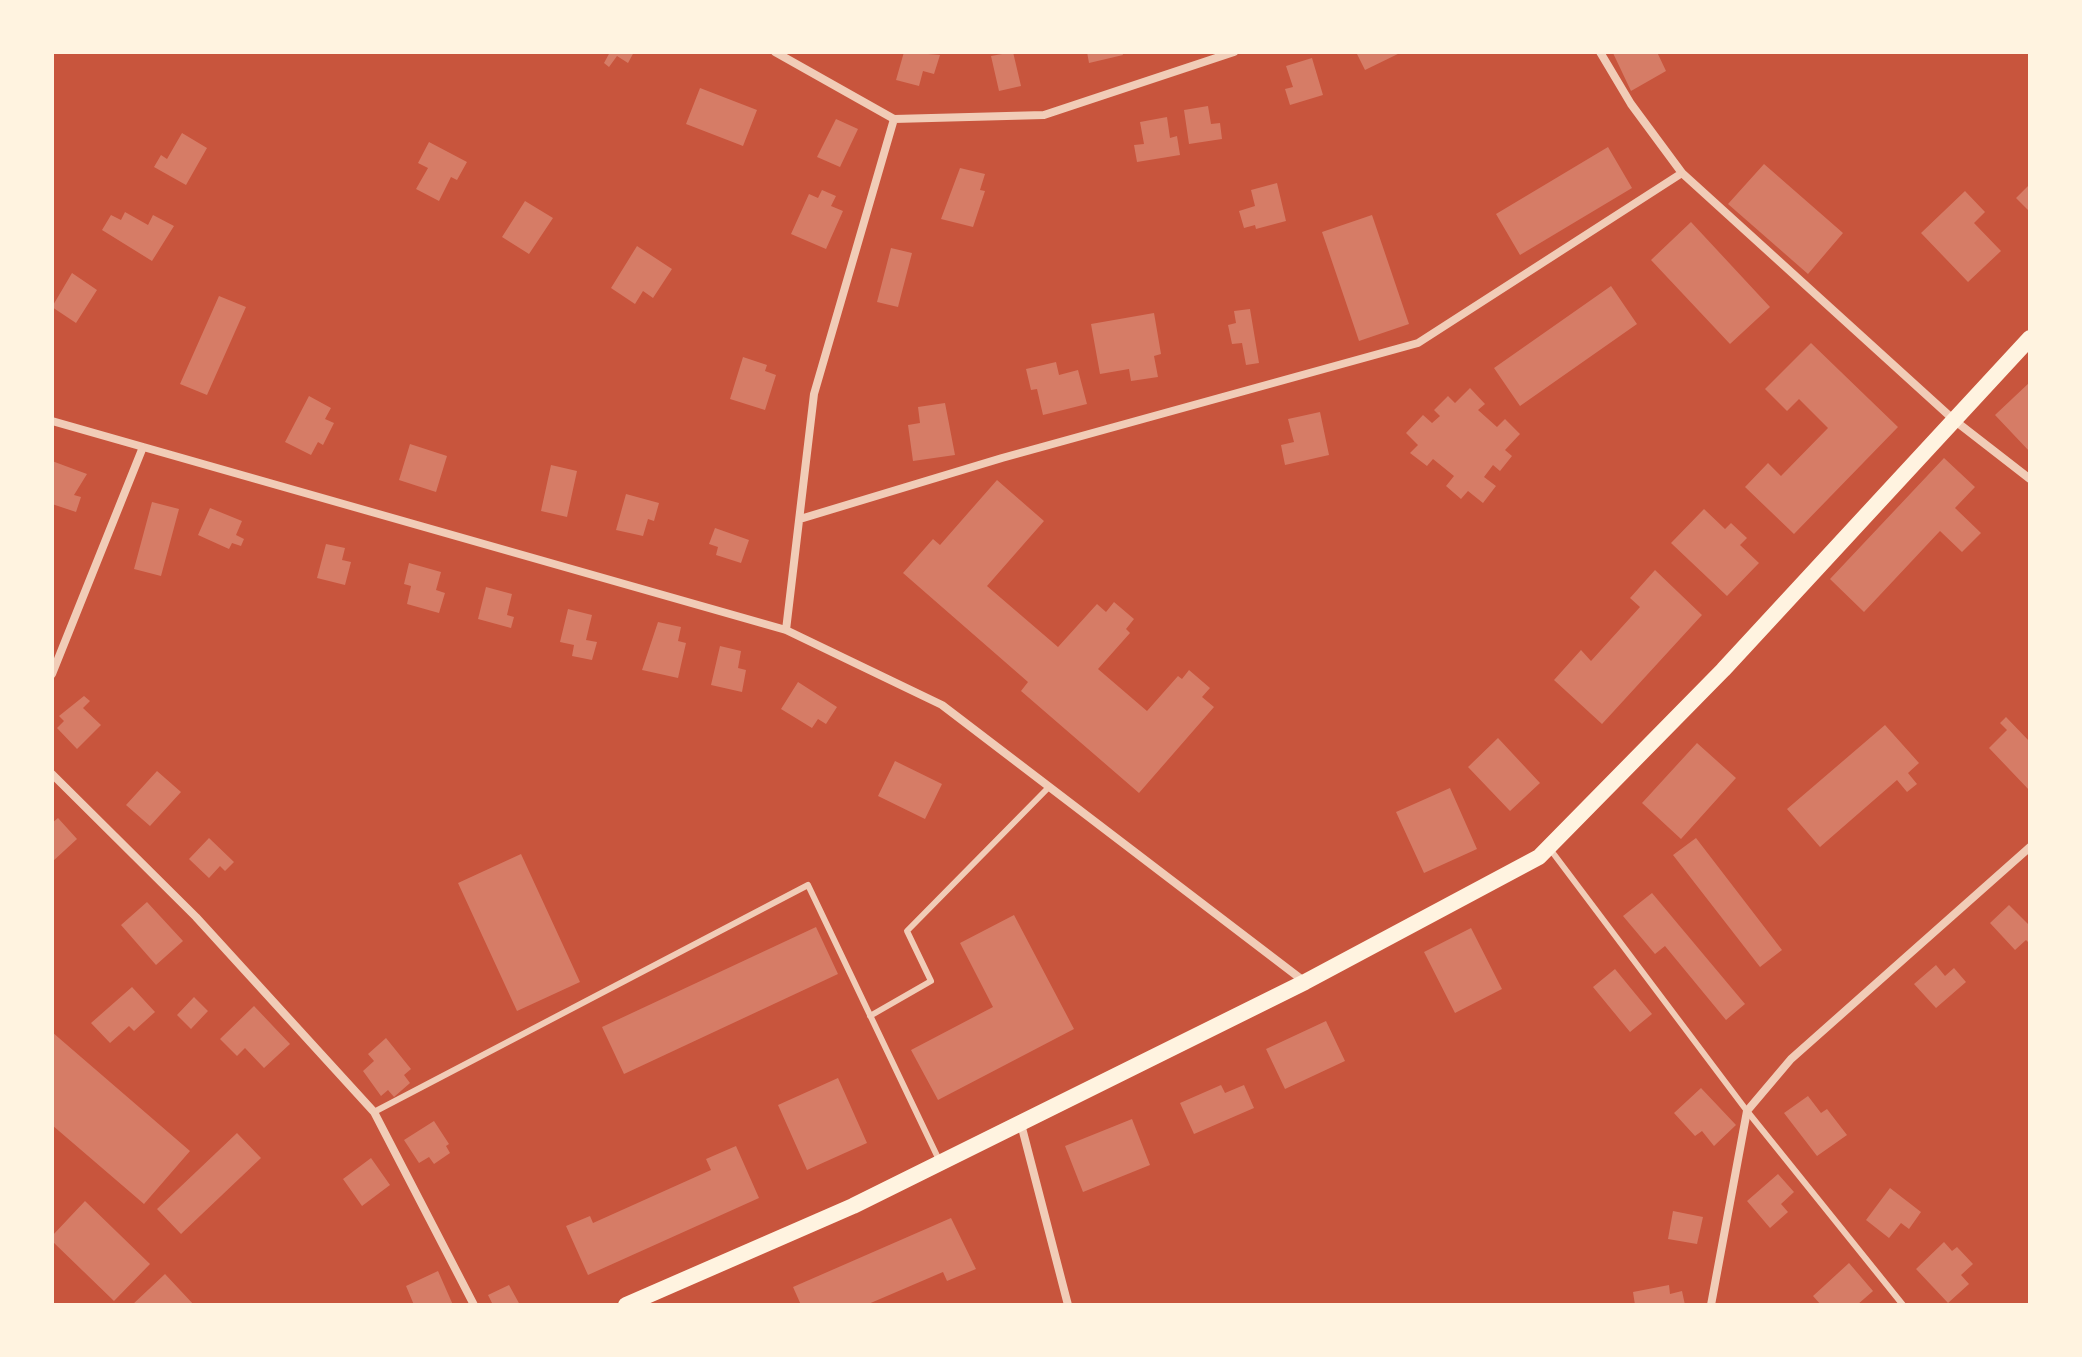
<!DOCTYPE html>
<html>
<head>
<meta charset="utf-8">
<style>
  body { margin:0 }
  #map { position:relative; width:2082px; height:1357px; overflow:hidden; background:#c8553d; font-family:Mulish,sans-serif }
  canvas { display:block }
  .frame { position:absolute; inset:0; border:54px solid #fff3e0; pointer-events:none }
</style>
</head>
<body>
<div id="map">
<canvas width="2082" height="1357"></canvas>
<div class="frame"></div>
</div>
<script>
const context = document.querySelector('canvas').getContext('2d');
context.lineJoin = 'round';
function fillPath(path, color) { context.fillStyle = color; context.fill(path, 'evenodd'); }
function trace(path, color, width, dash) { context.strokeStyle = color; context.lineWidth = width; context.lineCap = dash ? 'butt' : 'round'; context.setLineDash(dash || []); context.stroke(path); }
fillPath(new Path2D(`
  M610,52H634L628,63L617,56L609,67L604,63Z
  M904,52L940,55L934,74L923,71L919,86L896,80Z
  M1013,52L1021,86L999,91L991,56Z
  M1087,52H1122L1123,55L1089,63Z
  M1360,52H1402L1365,70L1357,54Z
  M1657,52L1666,71L1631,91L1613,53Z
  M1312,58L1323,95L1290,105L1285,89L1293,87L1286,66Z
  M700,88L757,110L743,146L686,124Z
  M1208,106L1211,124L1220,123L1222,139L1189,144L1184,110Z
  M1167,117L1170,138L1177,136L1180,155L1137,162L1134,145L1144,144L1140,122Z
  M836,119L858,129L840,167L817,157Z
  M182,133L207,148L186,185L154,167L161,155L167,159Z
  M429,142L467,162L457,180L451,177L439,201L416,189L428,168L418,163Z
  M1608,147L1632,188L1520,255L1496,214Z
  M1764,164L1843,233L1808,274L1728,204Z
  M960,168L985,174L980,190L985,191L973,227L941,219Z
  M1277,183L1286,221L1256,229L1255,225L1244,228L1239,211L1255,206L1251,190Z
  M2030,184V212L2016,198Z
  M822,190L836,196L831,206L843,211L826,249L791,234L809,194L818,198Z
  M1965,191L1985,212L1974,223L2001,251L1968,282L1921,233Z
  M525,201L553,218L529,254L502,237Z
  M125,212L148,225L153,215L174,226L152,261L102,230L111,215L121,220Z
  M1372,215L1409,324L1359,341L1322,232Z
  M1691,222L1770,307L1730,344L1651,260Z
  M637,246L672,269L653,298L643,291L635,304L611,288Z
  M891,248L912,253L898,307L877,302Z
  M72,273L97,290L76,323L52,307Z
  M1611,286L1637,324L1520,406L1494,368Z
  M219,296L246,307L207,395L180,384Z
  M1250,309L1259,363L1246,365L1242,343L1232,344L1228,325L1236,323L1234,311Z
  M1154,313L1161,354L1154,356L1158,377L1131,381L1129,369L1100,374L1091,324Z
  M1811,343L1898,427L1794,534L1745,487L1768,463L1781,476L1828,428L1799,399L1787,411L1765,389Z
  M743,357L767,365L765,371L776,375L765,410L730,399Z
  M1056,362L1059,375L1078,370L1087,404L1043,415L1037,389L1031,390L1026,369Z
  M2030,382V452L1995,415Z
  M1470,388L1485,404L1478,410L1497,427L1505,419L1520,434L1505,450L1512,456L1500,471L1493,465L1484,477L1496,486L1483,503L1468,491L1461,499L1446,486L1454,476L1433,459L1427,466L1410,453L1418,445L1406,433L1423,415L1432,423L1440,416L1434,410L1448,396L1455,403Z
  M309,396L331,408L325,419L334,423L323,445L318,442L311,455L285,442Z
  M945,403L955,455L913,461L908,425L920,423L918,407Z
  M1320,412L1329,455L1285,465L1281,445L1294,442L1288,419Z
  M410,444L447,456L436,492L399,480Z
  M1944,458L1975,487L1955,508L1981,533L1962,552L1940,531L1864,612L1830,579Z
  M52,461L87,474L74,495L81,497L76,512L52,504Z
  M551,465L577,471L567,517L541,511Z
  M997,480L1044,521L987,586L1058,647L1097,604L1106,612L1114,602L1134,619L1126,629L1130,633L1098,669L1147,711L1178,676L1182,679L1189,670L1210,688L1202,697L1214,707L1139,793L1021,691L1028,682L903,573L933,539L940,545Z
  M626,494L659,503L654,521L648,519L643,536L616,530Z
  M152,502L179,509L161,576L134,569Z
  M210,508L242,521L236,535L244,539L241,546L232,543L229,549L198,535Z
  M1704,509L1725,529L1731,523L1747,538L1740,545L1759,563L1727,596L1671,543Z
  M715,528L749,540L741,563L716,555L718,547L709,544Z
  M326,544L345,548L342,560L351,562L345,585L317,578Z
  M409,563L441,572L436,590L445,593L439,613L407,604L411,586L404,584Z
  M1655,570L1702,615L1602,724L1554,680L1581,650L1591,661L1640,607L1630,598Z
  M486,587L512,594L507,615L514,617L511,628L478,619Z
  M568,609L592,615L586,640L597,642L592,660L572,656L574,645L560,642Z
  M658,622L681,627L678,641L686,643L678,678L642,670Z
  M720,646L741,651L738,668L746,670L742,692L711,685Z
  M798,682L837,707L826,724L818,719L812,728L781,709Z
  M84,696L90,701L83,708L101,725L77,749L57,728L64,721L59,716Z
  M2006,717L2030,742V791L1989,748L2007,730L2000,723Z
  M1885,725L1919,763L1908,773L1917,784L1907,792L1897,780L1820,847L1787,809Z
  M1498,738L1540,783L1510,811L1468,767Z
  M1697,743L1736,778L1681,839L1642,803Z
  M895,761L942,784L925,819L878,796Z
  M157,771L181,792L150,826L126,805Z
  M1450,788L1477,849L1424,873L1396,812Z
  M58,818L77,839L52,862V823Z
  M209,838L234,862L225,871L220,866L209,878L189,859Z
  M1696,838L1782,950L1760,967L1673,855Z
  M521,854L580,982L517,1011L458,883Z
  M1652,893L1745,1004L1726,1020L1665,946L1655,954L1623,916Z
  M147,902L183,941L156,965L121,925Z
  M2009,905L2030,926V944L2026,940L2015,950L1990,923Z
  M1014,915L1074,1029L938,1100L911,1050L993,1007L960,943Z
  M816,927L838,974L624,1074L602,1027Z
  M1471,928L1502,989L1455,1013L1424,952Z
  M1936,965L1945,976L1954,968L1966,982L1936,1008L1914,984Z
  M1615,969L1652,1014L1630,1032L1593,987Z
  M132,987L155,1012L134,1031L129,1026L110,1043L91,1023Z
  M194,997L208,1011L191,1029L177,1015Z
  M254,1006L290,1044L264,1068L245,1048L237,1056L220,1039Z
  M1326,1021L1345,1061L1285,1089L1266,1049Z
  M52,1032L190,1151L144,1204L52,1125Z
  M386,1038L411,1069L404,1075L410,1083L394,1097L388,1090L381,1096L363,1071L374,1061L368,1054Z
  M838,1078L867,1143L807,1170L778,1105Z
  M1221,1085L1225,1093L1244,1085L1254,1108L1194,1134L1180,1103Z
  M1701,1088L1736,1125L1714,1146L1702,1131L1695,1136L1674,1113Z
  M1808,1096L1821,1113L1827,1109L1847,1135L1817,1156L1784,1113Z
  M1132,1119L1150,1165L1083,1192L1065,1146Z
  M434,1121L449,1144L446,1146L450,1153L434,1164L429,1157L419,1163L404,1140Z
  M237,1133L261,1158L181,1234L157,1209Z
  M736,1146L759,1198L588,1275L566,1226L590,1216L593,1223L711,1170L706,1159Z
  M371,1158L390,1185L362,1206L343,1179Z
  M1778,1174L1794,1192L1781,1204L1788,1212L1770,1228L1747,1201Z
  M1890,1188L1921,1212L1909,1229L1901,1223L1889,1238L1866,1220Z
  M85,1201L150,1264L114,1301L52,1241V1236Z
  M1673,1211L1703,1217L1697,1244L1668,1239Z
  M951,1218L976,1269L947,1281L943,1272L866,1305H801L793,1287Z
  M1944,1242L1952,1251L1957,1247L1973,1264L1961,1275L1969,1284L1948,1303L1916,1269Z
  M1849,1263L1873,1291L1857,1305H1821L1813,1296Z
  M438,1271L453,1305H414L406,1286Z
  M165,1274L194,1305H132Z
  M509,1285L520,1305H493L488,1295Z
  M1669,1285L1670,1294L1682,1291L1685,1305H1635L1633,1292Z`), '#d67c66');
trace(new Path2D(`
  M1550,849L1747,1111L1903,1305
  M870,1016L931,981L907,931L1049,787
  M374,1112L808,885L940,1162`), '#f1ccb7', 6);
trace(new Path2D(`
  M775,52L894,119L1044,115L1234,52
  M1600,52L1631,104L1682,173L1954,420L2030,479
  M52,421L786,630L942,705L1305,982
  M800,519L1002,458L1418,343L1682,173
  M786,630L814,394L894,119
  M52,674L143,447
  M52,774L196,917L374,1112L474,1305
  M1021,1124L1068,1305
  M1711,1305L1747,1111L1791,1059L2030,847`), '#f1ccb7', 8);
trace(new Path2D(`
  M626,1305L853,1206L1305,982L1539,857L1723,670L2030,338`), '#fff3e0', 16);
</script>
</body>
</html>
